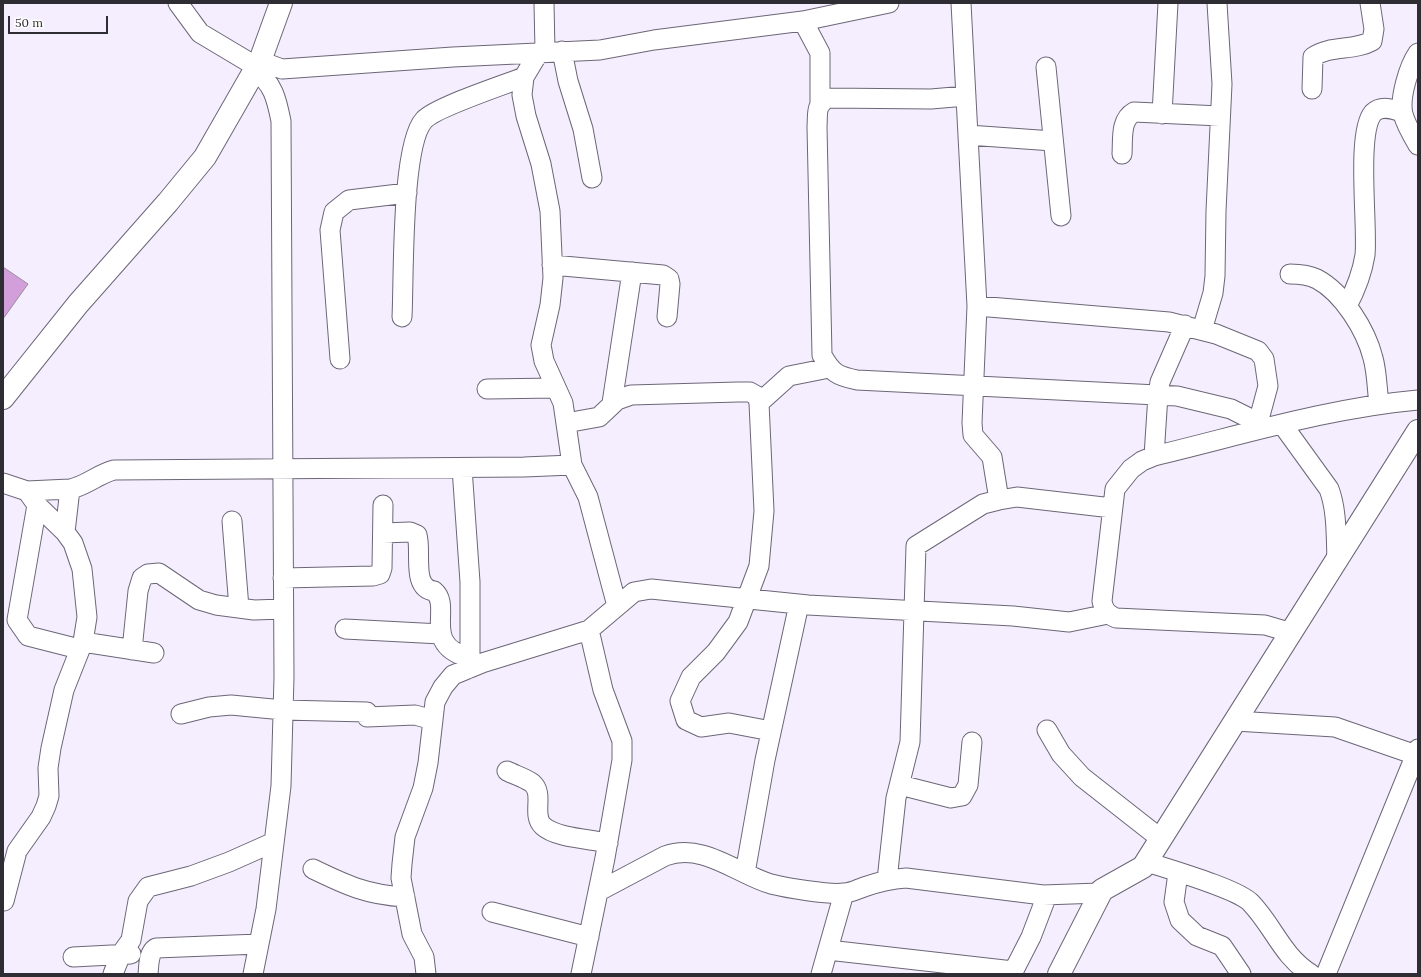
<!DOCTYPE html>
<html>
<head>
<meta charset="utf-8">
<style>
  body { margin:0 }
  #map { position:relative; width:1421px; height:977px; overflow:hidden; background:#f4eefe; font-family:Lora,serif }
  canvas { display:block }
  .frame { position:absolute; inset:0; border:4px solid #2f2d34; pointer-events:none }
  .scale { position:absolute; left:8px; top:16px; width:100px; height:18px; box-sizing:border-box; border:2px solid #2f2d34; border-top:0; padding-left:5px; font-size:12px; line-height:14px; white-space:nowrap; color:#2f2d34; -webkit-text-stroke:3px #fefefe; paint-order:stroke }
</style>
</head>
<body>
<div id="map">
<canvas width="1421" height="977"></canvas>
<div class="frame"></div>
<div class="scale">50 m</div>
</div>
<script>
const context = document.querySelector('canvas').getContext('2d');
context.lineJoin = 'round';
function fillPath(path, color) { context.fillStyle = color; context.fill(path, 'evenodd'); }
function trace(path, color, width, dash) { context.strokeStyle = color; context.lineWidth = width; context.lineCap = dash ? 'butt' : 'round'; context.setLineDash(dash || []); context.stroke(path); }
const building = new Path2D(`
  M3,267L28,284L3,319Z`);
fillPath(building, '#d29fdb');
trace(building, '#9a8d9c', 1);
const minor = new Path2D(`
  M178,3L200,33L257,67
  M544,3L545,51
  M961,3L977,306L972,423L973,435L992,457L999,500
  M803,21L820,53V103
  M562,51L568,81L583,129L592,178
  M539,52L524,77L522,95L526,116L541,164L550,211L553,278L550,305L541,345L544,361L563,403L572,465L588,497L617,606
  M1418,53C1409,66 1399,98 1403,114C1406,125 1412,135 1418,145
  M260,61L282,69L453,57L600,50L654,40L803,21L889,3
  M1046,67L1061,216
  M1312,89L1313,57C1330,45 1354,51 1372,41L1374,29L1370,3
  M966,96L931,99L828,98C815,105 818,113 817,127L822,355C832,373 837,376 857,380L1177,396L1231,409L1267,427
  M1162,114L1168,3
  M968,135L1053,141
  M1122,154C1123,139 1120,120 1134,112L1220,116
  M552,265L663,275L669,279L670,284L667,317
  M1290,274C1299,274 1309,275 1317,279C1343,293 1366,330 1373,358C1377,372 1377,389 1379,404
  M977,306L1169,322L1216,334L1258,351L1264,359L1268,386L1258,423
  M1347,306C1356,289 1362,274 1365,255C1368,226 1356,133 1373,113C1381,105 1393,109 1402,112
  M402,317C404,278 401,145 424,120C436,107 504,85 524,77
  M1202,330L1213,293L1215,276L1216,211L1222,84L1217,3
  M340,359L330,230L334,212L349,200L407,193
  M487,389L556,388
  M612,403L632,272
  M759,403L789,376L829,368
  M566,423L599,417L617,400L631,395L738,392H750L757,396L759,403L764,511L759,566L738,622L716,652L691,677L680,701L686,720L701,727L729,723L771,731
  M1282,424L1329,489C1337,510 1336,536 1337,559
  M1154,456L1158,395L1160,382L1185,325
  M462,468L470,582V668
  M3,483L27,491L37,505L65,532L73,543L82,569L87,617L83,642L64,690L51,748L48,768L49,796L46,806L41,817L17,851L4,901
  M70,489C86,486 98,474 114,470L524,467L572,465
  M27,491L70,489L65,532
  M37,505L17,620L28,636L79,649
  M232,521L239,608
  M383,533L410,532L417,535C422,552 411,588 434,591C453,607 420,645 470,658
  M283,578L373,576L380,574L382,568L383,505
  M345,629L441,634
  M1290,634L1282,630L1265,625L1116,618C1107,614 1104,611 1102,601L1115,489L1131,469L1142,461L1154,456C1242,435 1328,408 1418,400
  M83,642L154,653
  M132,650L138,591L142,578L148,574L159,573L199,600L216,605L254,610L283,609
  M181,714L209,707L231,705L283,710L367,712
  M367,717L415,715L433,720
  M1235,721L1335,727L1416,755
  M1047,730L1061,754L1082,777L1161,839
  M507,771C515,775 525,778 532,783C545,794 531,815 543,826C556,838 590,839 608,843
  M900,785L951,798L962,796L968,785L972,742
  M1147,862C1168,869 1238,889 1251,903C1274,927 1282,956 1311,974
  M313,869C346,885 367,895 405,897
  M745,873L765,760L799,604
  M1178,873L1174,902L1180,920L1197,936L1222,946L1241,974
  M887,880L896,798L910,742L916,546L983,504L999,500L1017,497L1112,508
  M599,891L665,856C703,842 737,874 771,884C787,888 829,895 844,893C851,893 858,889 864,887C878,882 891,879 906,878L1043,895L1100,893
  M492,912L589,937
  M828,950L1013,971
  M73,957L131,954
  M113,974L121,954L131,940L138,901L148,887L191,876L229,862L274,842
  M148,974C149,966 148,953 156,948L259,944
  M253,974L266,909L281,786L284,677L281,121C277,101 273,81 254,71
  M426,974L424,957L412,934L401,878L402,864L405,837L423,788L428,763L435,702L443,687L453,675L482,663L589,630L634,592L651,589L808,605L1013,616L1069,622L1108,614
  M581,974L605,858L622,760V741L603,690L589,630
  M821,974L844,893
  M1012,974L1031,937L1047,895
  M1326,974L1418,749`);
const major = new Path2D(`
  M1059,974L1102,890L1143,867L1418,431`);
const highway = new Path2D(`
  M3,398L78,304L168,202L205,157L260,61L281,3`);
trace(minor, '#6c6677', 21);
trace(major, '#6c6677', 24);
trace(highway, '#6c6677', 24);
trace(minor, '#fff', 19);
trace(major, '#fff', 22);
trace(highway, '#fff', 22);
</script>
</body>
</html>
